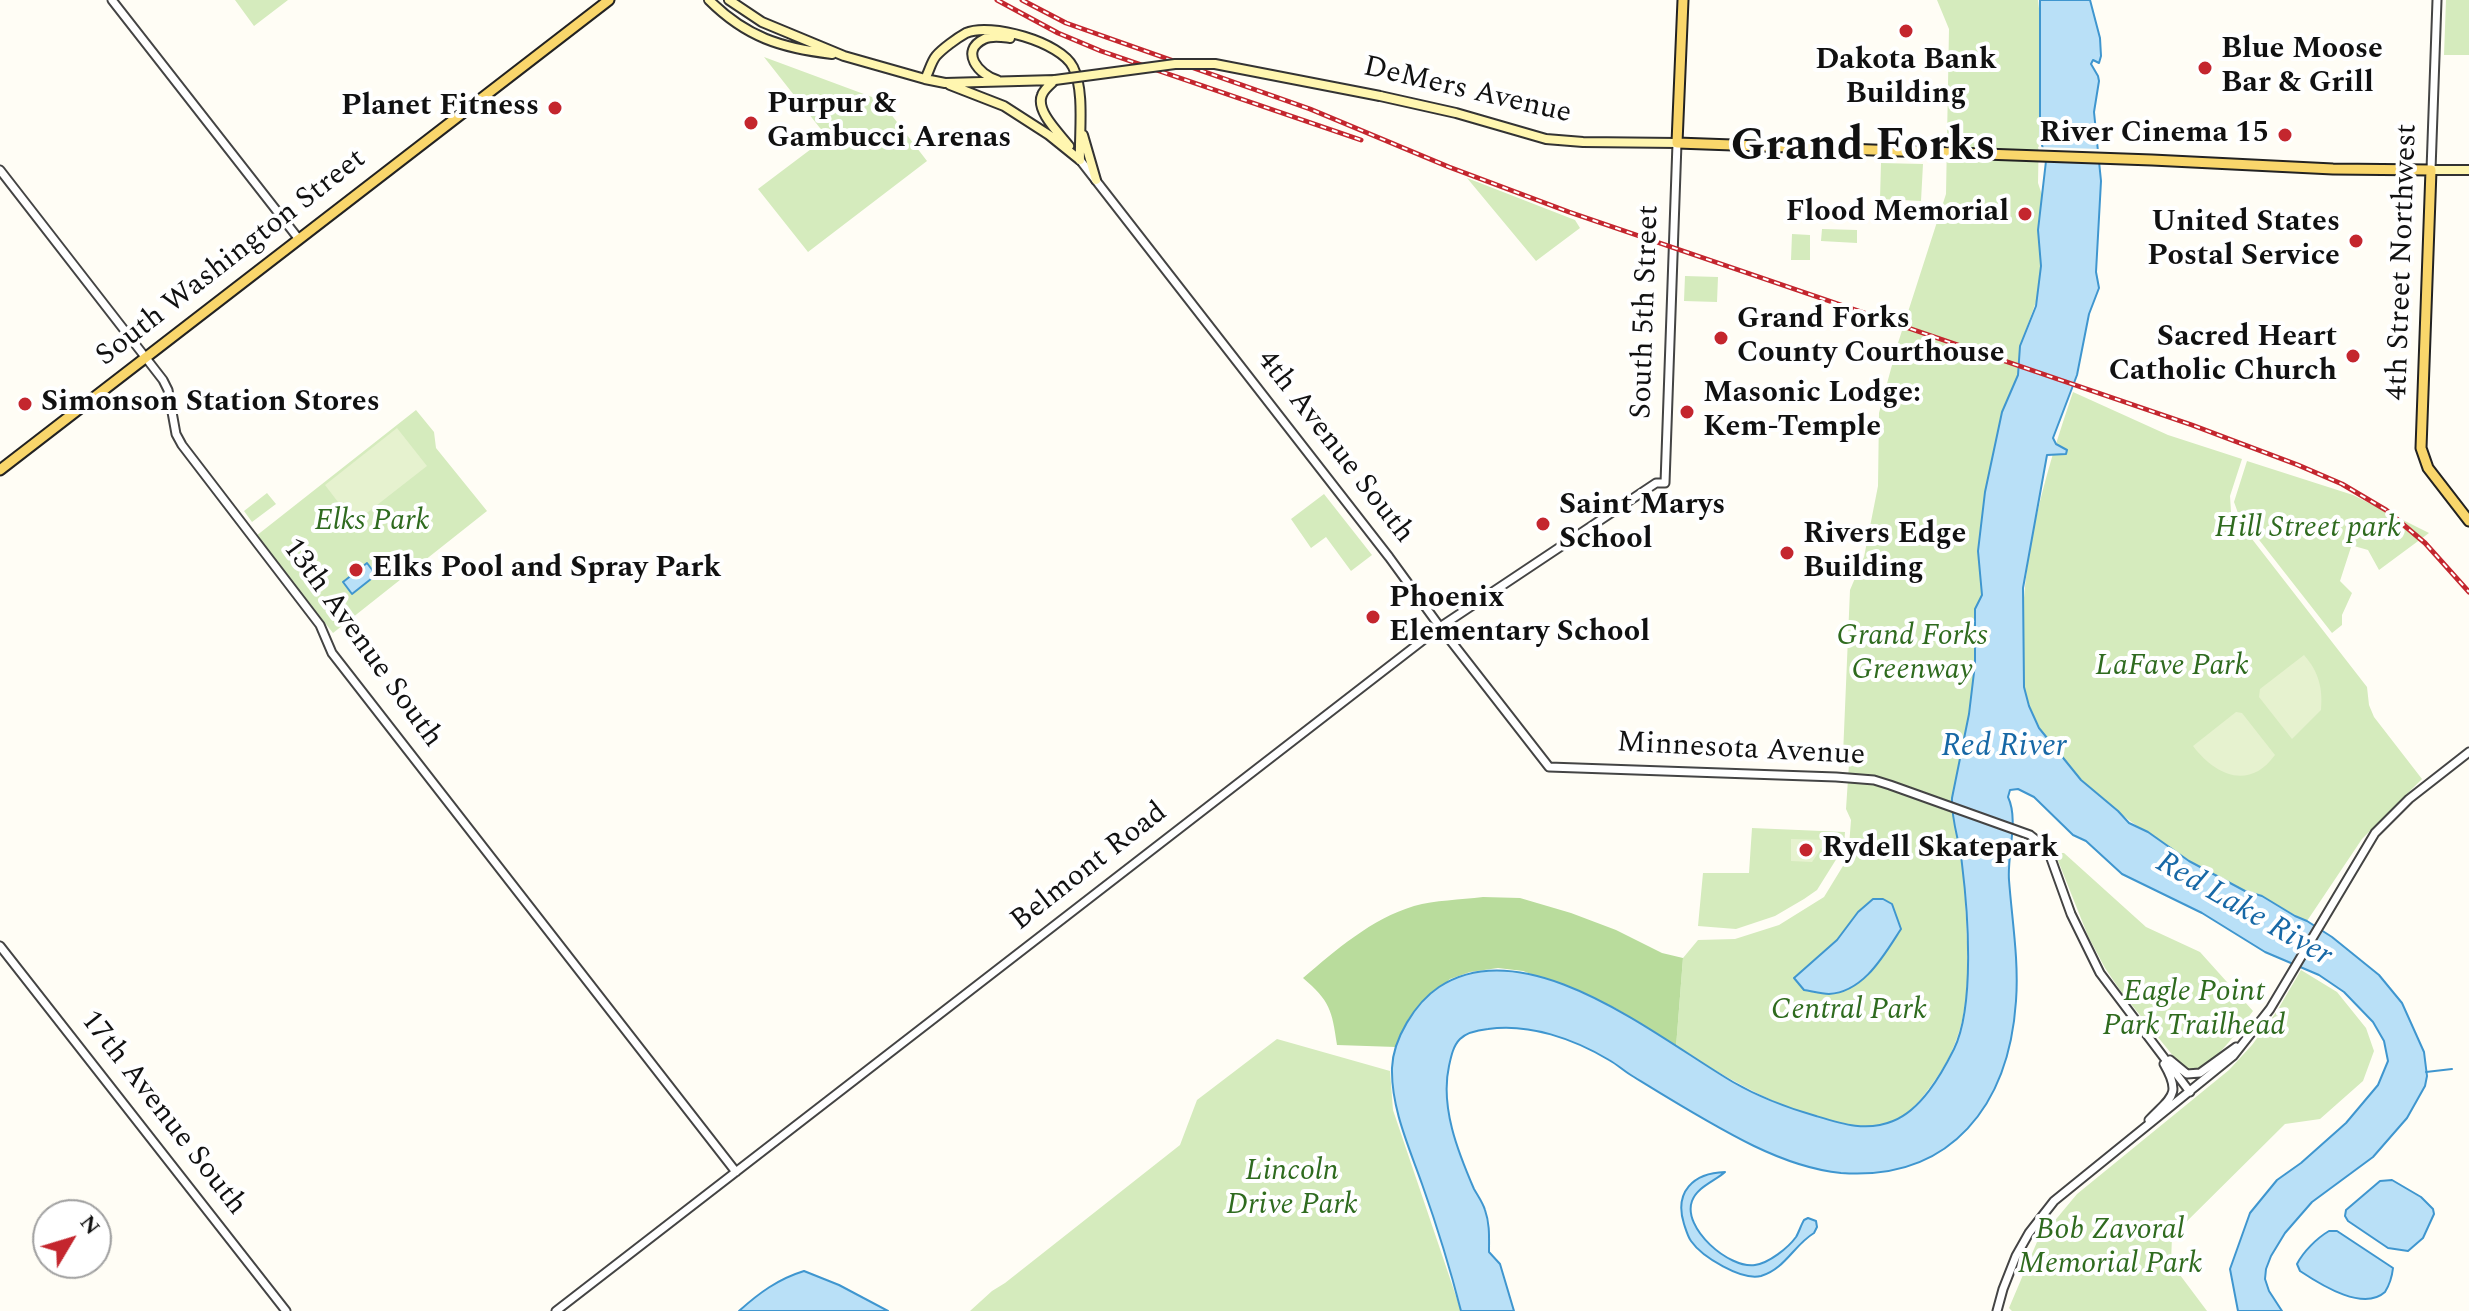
<!DOCTYPE html>
<html>
<head>
<meta charset="utf-8">
<style>
  body { margin:0 }
  #map { position:relative; width:2469px; height:1311px; overflow:hidden; background:#fffdf5; font-family:Spectral,serif }
  canvas { display:block }
  .north { position:absolute; left:32px; top:1199px; width:80px; height:80px; box-sizing:border-box; background:#fff; border:2px solid #a0a0a0; border-radius:50%; rotate:52deg; font-size:22px; font-weight:700; line-height:32px; text-align:center; color:#111 }
  .north::after { content:''; display:block; margin:auto; width:28px; height:36px; background:#c4262e; clip-path:polygon(50% 0,100% 100%,50% 72%,0 100%) }
</style>
</head>
<body>
<div id="map">
<canvas width="2469" height="1311"></canvas>
<div class="north">N</div>
</div>
<script>
const context = document.querySelector('canvas').getContext('2d');
context.lineJoin = 'round';
function fillPath(path, color) { context.fillStyle = color; context.fill(path, 'evenodd'); }
function trace(path, color, width, dash) { context.strokeStyle = color; context.lineWidth = width; context.lineCap = dash ? 'butt' : 'round'; context.setLineDash(dash || []); context.stroke(path); }
function label(font, color, halo, rows, align = 'center') {
  context.font = font + ' Spectral,serif'; context.lineWidth = 8; context.setLineDash([]); context.textBaseline = 'middle'; context.strokeStyle = halo; context.fillStyle = color; for (const [text, x, y, turn = 0] of rows) {
    context.save(); context.translate(x, y); context.rotate((+turn || 0) * Math.PI / 180); context.textAlign = isNaN(turn) ? turn : align; if (halo) context.strokeText(text, 0, 0); context.fillText(text, 0, 0); context.restore();
  }
}
fillPath(new Path2D(`
  M235,0H288L254,26Z
  M1937,0H2038L2041,26L2038,183L2042,195L2039,237L2041,266L2037,299L2020,346L2018,375L2002,412L1985,492L1978,551L1982,595L1975,609V664L1969,714L1952,798C1951,821 1960,842 1962,864C1965,890 1966,917 1967,943C1969,999 1965,1042 1930,1087C1921,1100 1909,1113 1895,1121C1839,1148 1724,1076 1676,1047L1683,958L1698,940L1735,939L1779,925L1824,897L1846,861L1849,846L1851,820L1846,809L1849,764L1843,755L1850,590L1864,557L1878,486L1879,413L1898,343L1946,194L1949,29Z
  M2446,0H2469V55H2444Z
  M764,57L880,100L927,161L808,252L758,189L827,137Z
  M1881,163L1923,164L1921,201L1880,199Z
  M1467,178L1575,220L1580,228L1536,261Z
  M1822,229L1857,230V243L1821,241Z
  M1792,234L1810,235V260H1791Z
  M1685,276L1718,277L1717,302L1684,301Z
  M2073,392L2168,435L2242,459L2230,496L2231,512L2367,687L2369,705L2374,717L2422,779L2362,839L2307,921C2292,915 2279,905 2265,898C2257,894 2249,893 2242,889C2169,852 2042,775 2025,689C2022,676 2023,660 2023,647C2020,559 2045,474 2073,392Z
  M416,410L434,432L436,448L487,511L333,633L256,536Z
  M2247,461L2353,495L2429,533L2379,570L2368,550L2354,546L2351,547L2340,581L2352,593L2342,615V625L2332,633L2238,513L2234,502Z
  M267,493L276,504L252,522L244,511Z
  M1324,494L1372,555L1351,571L1326,537L1311,548L1291,519Z
  M1752,828L1845,832L1844,845L1837,858L1817,890L1804,899L1775,916L1736,929L1698,926L1703,873H1749Z
  M2055,853H2064L2146,927L2200,952L2253,1011C2240,1028 2221,1055 2203,1067C2196,1071 2190,1069 2183,1068L2122,993L2105,968L2088,936Z
  M2301,970L2337,992L2366,1028L2374,1051L2363,1081L2320,1119L2285,1124L2172,1236L2171,1263L2207,1311H2012L2009,1308L2037,1242L2077,1194L2229,1070L2252,1045L2277,1011Z
  M1277,1039L1390,1071L1393,1110L1461,1311H970L992,1291L1005,1283L1180,1145L1197,1100Z`), '#d5ebbd');
fillPath(new Path2D(`
  M1483,897L1520,898L1571,913L1616,930L1662,953L1683,958L1676,1047L1617,1009L1590,996L1523,971L1498,968L1470,972L1450,979L1409,1018L1396,1047L1337,1045C1332,1010 1330,1001 1303,978C1336,950 1371,919 1414,906C1435,900 1460,900 1483,897Z`), '#b9dc9c');
fillPath(new Path2D(`
  M397,428L427,466L354,523L325,485Z
  M2304,655C2319,672 2323,689 2321,710L2292,739L2259,697L2260,689Z
  M2236,712L2242,713L2275,755C2249,791 2215,775 2193,746Z
  M1791,839L1827,840L1812,862L1791,861Z`), '#e6f2cf');
const water = new Path2D(`
  M2040,0H2090L2100,38L2101,56L2099,63L2093,60L2091,64L2098,76L2099,81L2094,112L2101,181L2096,272L2099,288L2089,314L2077,375L2053,438L2056,444L2067,450L2066,454L2047,455L2023,588L2024,687L2029,706L2039,728L2081,780L2118,811L2129,823L2148,832L2189,861L2245,891L2262,896L2295,916L2307,921L2332,937L2379,975L2402,1003L2424,1052L2427,1076L2425,1086L2407,1118L2373,1157L2312,1202L2285,1233L2271,1256L2266,1269L2265,1279L2269,1291L2282,1311H2238L2230,1269L2250,1213L2277,1180L2301,1163L2346,1123L2378,1085L2388,1061L2384,1041L2373,1022L2344,992L2319,975L2265,952L2202,913L2122,874L2086,841L2073,835L2034,797L2018,789L2010,790L2008,797C2019,820 2007,854 2009,880C2012,920 2019,961 2016,1001C2009,1104 1952,1181 1841,1173C1811,1170 1781,1159 1754,1146C1713,1126 1673,1101 1634,1077C1625,1072 1618,1065 1609,1060C1574,1039 1529,1023 1488,1029C1479,1030 1467,1032 1460,1039C1453,1046 1451,1057 1449,1066C1440,1107 1458,1152 1474,1189C1478,1196 1483,1203 1485,1210C1490,1224 1489,1238 1489,1252L1500,1264L1514,1311H1461C1450,1268 1437,1226 1422,1184C1409,1147 1391,1108 1392,1068C1393,1039 1415,1003 1439,987C1527,929 1658,1038 1733,1082C1759,1097 1788,1108 1816,1116C1842,1124 1867,1132 1893,1121C1921,1110 1941,1075 1954,1049C1975,1006 1968,912 1962,864C1960,842 1951,821 1952,798L1969,714L1975,664V609L1982,595L1978,551L1985,492L2002,412L2018,375L2020,346L2036,306L2041,266L2038,230L2046,161L2040,137Z
  M367,563L376,575L352,594L343,582Z
  M1873,899H1883L1892,904L1901,929C1884,955 1864,992 1829,994C1821,994 1811,991 1804,990L1794,978L1837,940L1858,912Z
  M1725,1172C1715,1181 1697,1187 1692,1201C1682,1228 1729,1269 1755,1265C1769,1263 1788,1248 1796,1237C1799,1232 1801,1225 1804,1220L1808,1218L1816,1221L1817,1227L1814,1233C1794,1245 1785,1269 1761,1276C1742,1281 1702,1257 1691,1241C1688,1237 1686,1230 1684,1224C1674,1192 1693,1173 1725,1172Z
  M2392,1180L2421,1197L2433,1209L2434,1214L2423,1238L2408,1251L2388,1248L2348,1221L2345,1216L2346,1210L2380,1181Z
  M2329,1231H2337L2393,1268C2392,1277 2390,1284 2385,1292C2364,1311 2324,1287 2300,1271L2297,1264C2303,1252 2317,1238 2329,1231Z
  M804,1271L839,1285L888,1311H739C759,1293 778,1279 804,1271Z`);
fillPath(water, '#b9e0f7');
trace(water, '#3f96cf', 2);
fillPath(new Path2D(`
  M2038,147L2100,149L2102,164L2042,162Z`), '#fffdf5');
trace(new Path2D(`
  M2426,1072L2452,1069`), '#3f96cf', 2);
const tertiary = new Path2D(`
  M112,0L298,238
  M1080,160L1389,557L1440,627L1549,767L1836,777L1874,780L1890,785L2030,835L2044,846L2049,853L2071,914L2100,973L2190,1092
  M0,170L163,380L168,390L176,434L182,445L320,625L332,653L736,1172
  M2431,170L2437,0
  M0,946L286,1311
  M2170,1060L2187,1074L2200,1073L2236,1047
  M2149,1120C2171,1097 2182,1095 2164,1064
  M556,1311L1440,627L1656,483H1665L1677,143
  M1997,1311L2003,1289L2016,1256L2029,1233L2054,1201L2233,1056L2270,1009L2375,833L2409,799L2469,752`);
const secondary = new Path2D(`
  M709,0C746,37 781,48 832,54
  M729,0L762,22L844,56L925,79L945,83L1055,80
  M925,79C929,72 931,62 936,56C942,49 957,38 966,33C990,22 1061,42 1073,67C1085,91 1079,133 1080,160
  M997,80C979,75 959,51 984,39C992,35 1002,37 1010,38
  M1055,80C1051,84 1044,89 1042,95C1035,111 1060,134 1069,146
  M950,85L1004,106L1049,135L1080,160
  M1380,96L1456,113L1546,139L1583,142L1677,143
  M1083,135L1096,180
  M2431,170H2469`);
const primary = new Path2D(`
  M1683,0L1677,143L2152,160L2333,169L2431,170L2421,448L2428,468L2469,521
  M0,470L609,0`);
trace(tertiary, '#444', 11);
trace(secondary, '#333', 12);
trace(primary, '#222', 13);
trace(tertiary, '#fff', 7);
trace(secondary, '#fff6b0', 8);
trace(primary, '#f9d66b', 9);
const rail = new Path2D(`
  M997,0L1058,33L1101,51L1361,140
  M1022,0L1066,23L1310,109L1449,167L1569,212L2192,425L2298,465L2342,484L2386,510L2425,543L2469,592`);
trace(rail, '#c4262e', 5);
trace(rail, '#fff', 2, [6]);
const secondaryBridge = new Path2D(`
  M1055,80L1175,64H1215L1380,96`);
trace(secondaryBridge, '#333', 12, []);
trace(secondaryBridge, '#fff6b0', 8);
for (const [x, y, r, color] of [
  [1906,31,8,"#c4262e"],
  [2205,68,8,"#c4262e"],
  [555,108,8,"#c4262e"],
  [751,123,8,"#c4262e"],
  [2285,135,8,"#c4262e"],
  [2025,214,8,"#c4262e"],
  [2356,241,8,"#c4262e"],
  [1721,338,8,"#c4262e"],
  [2353,356,8,"#c4262e"],
  [25,404,8,"#c4262e"],
  [1687,412,8,"#c4262e"],
  [1543,524,8,"#c4262e"],
  [1787,553,8,"#c4262e"],
  [356,570,8,"#c4262e"],
  [1373,617,8,"#c4262e"],
  [1806,850,8,"#c4262e"]
]) { const dot = new Path2D(); dot.arc(x, y, r, 0, 2 * Math.PI); context.fillStyle = color; context.fill(dot); trace(dot, '#fff', 3); }
label('bold 30px', '#111', '#fff', [
  ["Blue Moose",2221,51],
  ["Bar & Grill",2221,85],
  ["Dakota Bank",1906,62,"center"],
  ["Building",1906,96,"center"],
  ["Purpur &",767,106],
  ["Gambucci Arenas",767,140],
  ["Planet Fitness",539,108,"right"],
  ["River Cinema 15",2269,135,"right"],
  ["Flood Memorial",2009,214,"right"],
  ["United States",2340,224,"right"],
  ["Postal Service",2340,258,"right"],
  ["Grand Forks",1737,321],
  ["County Courthouse",1737,355],
  ["Sacred Heart",2337,339,"right"],
  ["Catholic Church",2337,373,"right"],
  ["Masonic Lodge:",1703,395],
  ["Kem-Temple",1703,429],
  ["Simonson Station Stores",41,404],
  ["Saint Marys",1559,507],
  ["School",1559,541],
  ["Rivers Edge",1803,536],
  ["Building",1803,570],
  ["Elks Pool and Spray Park",372,570],
  ["Phoenix",1389,600],
  ["Elementary School",1389,634],
  ["Rydell Skatepark",1822,850]
], 'left');
label('30px', '#111', '#fff', [
  ["DeMers Avenue",1467,92,13],
  ["South Washington Street",232,259,-38],
  ["4th Street Northwest",2404,262,-88],
  ["South 5th Street",1647,312,-88],
  ["4th Avenue South",1334,448,52],
  ["13th Avenue South",361,644,54],
  ["Minnesota Avenue",1741,751,3],
  ["Belmont Road",1090,868,-38],
  ["17th Avenue South",162,1114,52]
]);
label('italic 30px', '#2f6b1f', '#fff', [
  ["Elks Park",372,523],
  ["Hill Street park",2308,530],
  ["Grand Forks",1912,638],
  ["Greenway",1912,672],
  ["LaFave Park",2172,668],
  ["Eagle Point",2194,994],
  ["Park Trailhead",2194,1028],
  ["Central Park",1849,1012],
  ["Lincoln",1292,1173],
  ["Drive Park",1292,1207],
  ["Bob Zavoral",2110,1232],
  ["Memorial Park",2110,1266]
]);
label('italic 32px', '#1768a6', '#fff', [
  ["Red River",2004,749],
  ["Red Lake River",2243,911,30]
]);
label('bold 46px', '#111', '#fff', [
  ["Grand Forks",1863,150]
]);
</script>
</body>
</html>
